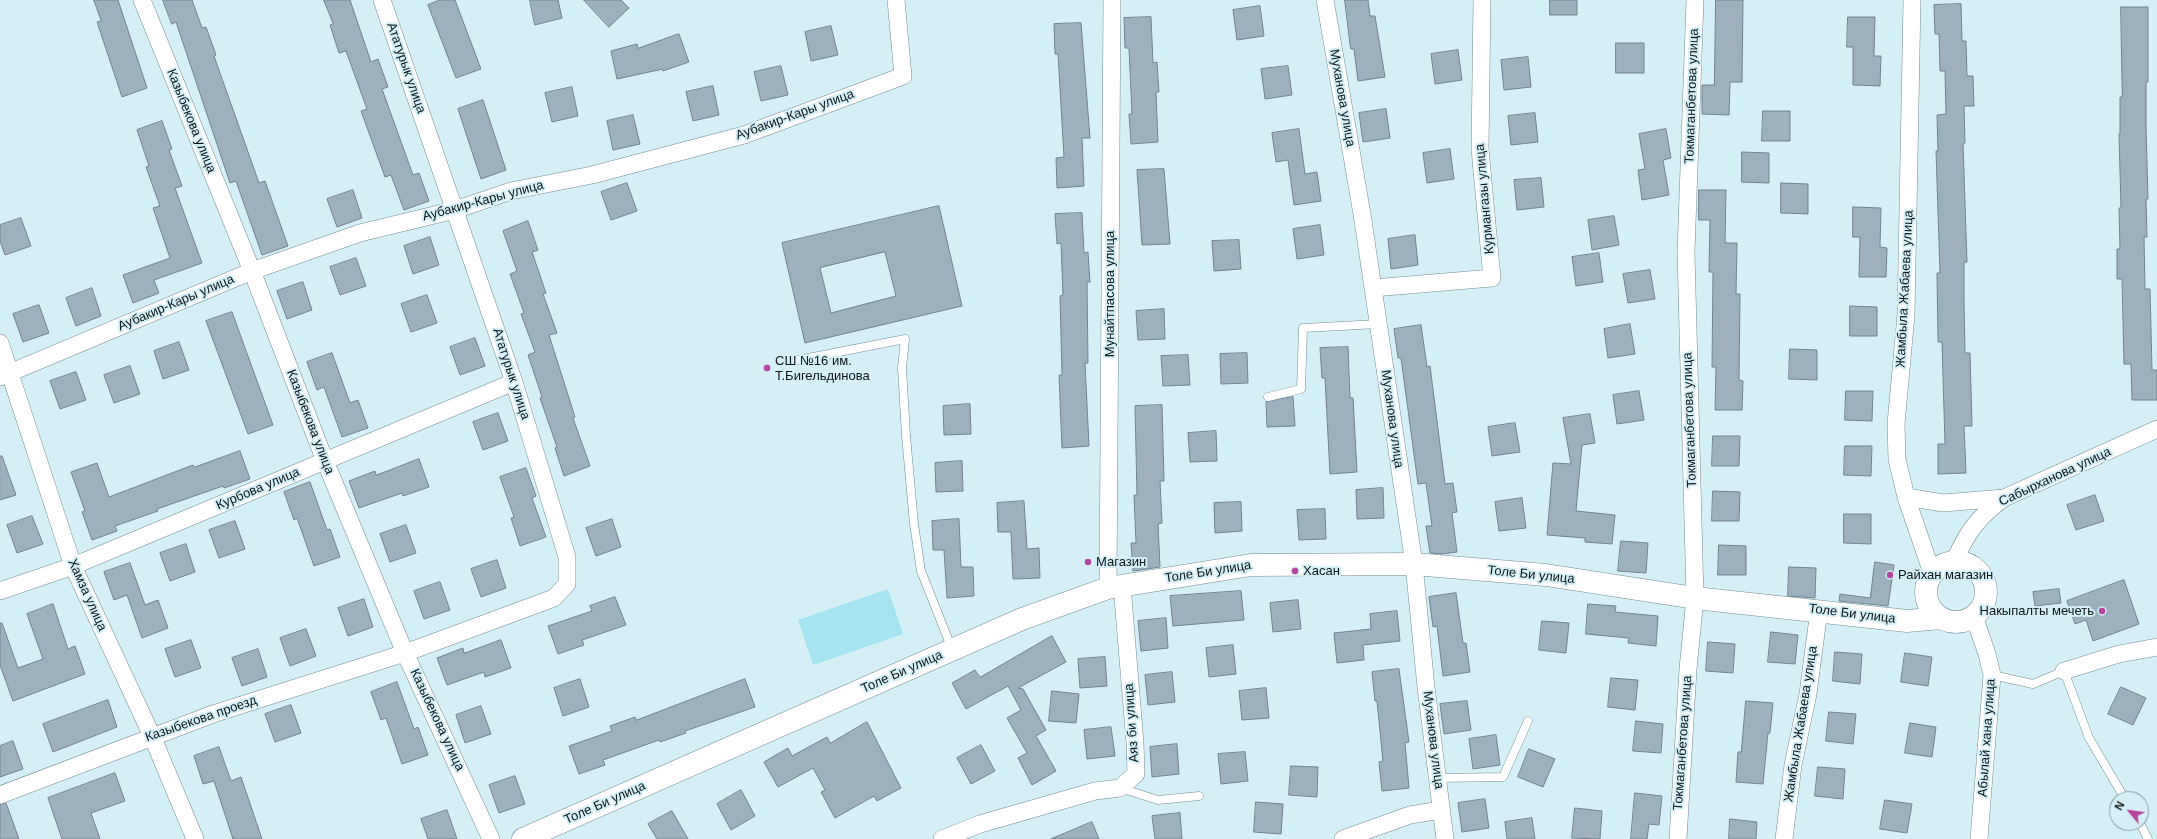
<!DOCTYPE html>
<html>
<head>
<meta charset="utf-8">
<style>
  body { margin:0 }
  #map { position:relative; width:2157px; height:839px; overflow:hidden; background:#d4eff6; font-family:Arial,sans-serif }
  canvas { display:block }
  .north { position:absolute; left:2109px; top:791px; width:40px; height:40px; box-sizing:border-box; background:#d4eff6; border:1px solid #84989e; border-radius:50%; rotate:299deg; font-size:11px; font-weight:700; line-height:16px; text-align:center; color:#0d1619 }
  .north::after { content:''; display:block; margin:auto; width:14px; height:18px; background:#b7449e; clip-path:polygon(50% 0,100% 100%,50% 72%,0 100%) }
</style>
</head>
<body>
<div id="map">
<canvas width="2157" height="839"></canvas>
<div class="north">N</div>
</div>
<script>
const context = document.querySelector('canvas').getContext('2d');
context.lineJoin = 'round';
function fillPath(path, color) { context.fillStyle = color; context.fill(path, 'evenodd'); }
function trace(path, color, width, dash) { context.strokeStyle = color; context.lineWidth = width; context.lineCap = dash ? 'butt' : 'round'; context.setLineDash(dash || []); context.stroke(path); }
function label(font, color, halo, rows, align = 'center') {
  context.font = font + ' Arial,sans-serif'; context.lineWidth = 4; context.setLineDash([]); context.textBaseline = 'middle'; context.strokeStyle = halo; context.fillStyle = color; for (const [text, x, y, turn = 0] of rows) {
    context.save(); context.translate(x, y); context.rotate((+turn || 0) * Math.PI / 180); context.textAlign = isNaN(turn) ? turn : align; if (halo) context.strokeText(text, 0, 0); context.fillText(text, 0, 0); context.restore();
  }
}
fillPath(new Path2D(`
  M888,589L903,634L813,665L798,620Z`), '#a7e2f0');
const building = new Path2D(`
  M94,0H118L147,88L122,97L97,22L101,21Z
  M163,0H192L202,28L206,27L216,55L214,56L259,183L265,181L288,246L262,255L236,181L230,183L176,22L172,24Z
  M324,0H350L371,62L378,59L388,87L382,89L413,175L419,173L429,201L404,210L391,175L385,177L361,111L367,109L346,51L339,53L330,25L333,24Z
  M440,0H455L481,69L456,78L428,5Z
  M530,0H558L562,18L535,25Z
  M584,0H621L629,8L609,27Z
  M1345,0H1368L1370,16H1375L1385,77L1358,81L1354,49H1351Z
  M1550,0H1577V15H1550Z
  M1716,0H1743L1742,82H1730L1729,115L1702,114V85H1714Z
  M1961,4L1962,41H1966L1967,76H1973L1974,106H1964L1965,143L1963,144L1967,262H1964V302L1965,353H1970L1972,426H1964L1966,473L1938,474V444H1945L1942,342H1938L1937,273H1940L1936,151H1938L1937,115L1946,114L1945,71H1940L1939,34H1935L1934,5Z
  M1260,6L1264,36L1237,40L1233,10Z
  M2121,7H2148V82H2146V126L2148,199H2146L2147,237H2144L2145,289H2150L2152,370H2157V400H2132L2131,364H2124L2122,279H2117V249H2120L2119,208H2121L2119,134H2120V97H2122Z
  M1151,17L1153,63L1157,62L1159,92H1156L1158,142L1131,144L1129,114H1132L1129,48H1125L1124,18Z
  M1848,17H1875L1874,56H1881L1880,86L1853,85V47H1847Z
  M1081,23L1090,138H1082L1084,186L1057,188L1056,158L1064,157L1058,54H1055L1054,24Z
  M831,26L838,55L811,61L805,32Z
  M679,34L689,62L663,71V69L617,79L611,51L637,44L638,48Z
  M1616,43H1644V73H1616Z
  M1458,50L1462,80L1435,84L1431,54Z
  M1528,57L1531,87L1504,90L1501,60Z
  M781,66L788,95L761,101L754,72Z
  M1288,66L1292,95L1265,99L1261,69Z
  M713,86L719,115L693,121L686,92Z
  M572,87L578,116L552,122L545,93Z
  M483,100L506,170L481,179L458,109Z
  M1386,109L1390,138L1363,142L1359,113Z
  M1763,111H1790V141H1762Z
  M1535,113L1538,142L1511,145L1508,116Z
  M633,115L640,144L613,150L607,121Z
  M162,121L172,149L169,150L182,186L175,188L202,263L154,280L159,293L133,303L123,275L170,258L153,208L160,206L146,167L149,166L137,130Z
  M1299,129L1305,174L1317,172L1321,201L1294,205L1288,160L1276,162L1272,133Z
  M1666,129L1671,158L1663,160L1669,195L1642,200L1638,170L1645,169L1639,134Z
  M1450,149L1454,179L1427,183L1423,153Z
  M1742,152L1769,153V183L1742,182Z
  M1164,169L1170,244L1142,245L1137,170Z
  M1541,178L1544,207L1517,210L1514,180Z
  M627,183L637,211L611,220L601,192Z
  M1781,183L1808,184V214L1781,213Z
  M353,190L362,218L337,227L327,199Z
  M1699,190H1726L1725,243H1737L1736,294H1740L1739,380L1743,381L1742,410H1715L1716,367H1712L1713,272H1709L1710,220H1699Z
  M939,206L962,306L805,343L782,243ZM885,252L896,296L831,313L820,268Z
  M1853,207L1881,208L1880,247L1887,248L1886,277H1859L1860,237H1853Z
  M1082,213L1084,253L1088,252L1090,282H1087L1088,363H1085L1089,446L1062,448L1059,375H1062L1060,296L1063,295L1061,243L1057,244L1055,214Z
  M1614,216L1619,245L1592,250L1588,220Z
  M21,218L31,246L5,255L0,241V225Z
  M528,221L538,250L532,252L546,293L543,294L557,333L549,335L575,417L573,418L590,466L564,476L555,448L557,447L540,398L542,397L528,355L535,352L521,314L524,313L510,274L517,271L503,231Z
  M1320,225L1324,255L1297,259L1293,229Z
  M1415,235L1418,265L1391,269L1388,239Z
  M430,237L439,265L413,274L404,246Z
  M1239,240L1241,269L1214,271L1212,241Z
  M1599,253L1603,282L1576,286L1572,257Z
  M356,258L366,286L340,295L330,267Z
  M1650,270L1655,299L1628,303L1623,274Z
  M303,282L312,310L287,319L277,291Z
  M92,288L101,316L76,326L66,298Z
  M427,295L437,323L411,332L401,304Z
  M39,305L49,333L23,342L13,314Z
  M1850,306L1877,307V336H1850Z
  M1164,309L1165,339L1138,340L1136,311Z
  M232,312L273,425L248,434L206,321Z
  M1630,324L1635,354L1608,358L1604,329Z
  M1421,325L1427,367L1430,366L1445,484L1453,483L1457,512L1452,513L1457,552L1443,554L1430,553L1426,526H1432L1426,483L1418,484L1401,358H1398L1394,329Z
  M475,338L485,366L460,375L450,347Z
  M179,342L189,370L163,379L154,351Z
  M1348,347L1350,398H1353L1357,472L1330,474L1325,378H1322L1320,348Z
  M1790,349L1817,350V380L1789,379Z
  M332,353L350,403L358,400L368,428L342,437L324,387L317,390L307,362Z
  M1247,353L1248,383L1221,384L1220,354Z
  M1188,355L1190,385L1163,386L1161,356Z
  M130,366L140,394L114,403L104,375Z
  M76,372L86,400L60,409L50,381Z
  M1639,391L1644,420L1617,424L1613,395Z
  M1846,391H1873L1872,421L1845,420Z
  M1293,397L1295,426L1267,427L1266,402Z
  M970,404L971,434L944,435L943,406Z
  M1162,405L1164,481H1160L1162,523L1158,524L1160,567L1133,571L1131,543H1136L1134,495H1137L1135,406Z
  M498,413L508,441L483,450L473,422Z
  M1590,414L1595,443L1582,445L1576,511L1615,515L1612,544L1585,542V538L1547,535L1553,463L1571,464L1563,418Z
  M1515,423L1520,452L1492,456L1488,427Z
  M1216,431L1217,461L1190,462L1188,433Z
  M1713,436H1740L1739,466H1712Z
  M1845,446H1872L1871,476L1844,475Z
  M240,451L250,479L224,488L223,486L157,509L158,511L115,526L117,531L92,540L82,512L85,511L71,472L97,463L109,497L193,465L194,467Z
  M0,456H2L16,495L0,500Z
  M419,459L429,487L403,496L402,493L359,508L349,481L375,471L376,475Z
  M962,461L963,491L936,492L935,463Z
  M526,468L536,496L532,498L546,537L520,546L511,518L514,517L500,477Z
  M310,482L327,530L330,529L340,557L314,566L297,518L294,520L284,492Z
  M1383,488L1384,518L1357,519L1356,490Z
  M1713,491L1740,492L1739,521H1712Z
  M2095,495L2104,521L2076,530L2067,505Z
  M1522,498L1526,528L1499,531L1495,502Z
  M1024,501L1027,549L1039,548L1040,578L1013,579L1011,532H998L997,503Z
  M1241,502L1242,531L1215,533L1214,503Z
  M1325,509L1326,539L1299,540L1297,510Z
  M1844,514H1871V544L1844,543Z
  M32,516L43,544L17,553L7,525Z
  M612,519L621,547L596,556L586,528Z
  M959,519L961,567H973L974,596L947,598L944,550H933L932,521Z
  M235,521L245,549L219,558L209,530Z
  M406,525L416,553L390,562L380,534Z
  M1621,541L1648,543L1646,573L1618,571Z
  M186,544L195,572L170,581L160,553Z
  M1719,545L1746,546V575H1718Z
  M497,560L506,588L481,597L471,569Z
  M1875,562L1894,565L1888,606L1839,601L1840,594L1870,598Z
  M130,563L145,605L158,600L168,628L142,638L127,595L114,600L104,572Z
  M1789,567L1816,568L1815,598L1788,596Z
  M2124,580L2139,624L2093,641L2086,620L2075,624L2067,601Z
  M440,582L450,610L424,619L414,591Z
  M2059,589L2061,603L2035,606L2033,592Z
  M1241,591L1244,620L1173,626L1170,596Z
  M1456,593L1463,643H1466L1470,672L1443,676L1437,626L1433,627L1429,597Z
  M615,597L626,625L582,640L584,645L558,654L548,626L592,611L590,606Z
  M364,599L373,627L348,636L338,608Z
  M1298,600L1301,629L1273,632L1270,603Z
  M53,604L68,649L75,646L85,674L13,701L0,665V623H2L18,668L43,659L27,614Z
  M1588,604L1616,606L1615,612L1658,616L1656,646L1628,643L1629,638L1586,634Z
  M1397,611L1400,641L1363,645L1364,660L1337,663L1334,633L1371,629L1370,614Z
  M1166,618L1168,648L1141,651L1138,621Z
  M1542,621L1569,623L1566,653L1539,650Z
  M306,629L316,656L290,666L280,638Z
  M1771,632L1798,635L1795,664L1768,662Z
  M1052,636L1066,662L1018,688L1023,689L1046,730L1036,736L1056,771L1032,785L1018,758L1027,753L1007,718L1021,710L1008,686L966,709L952,683L975,670L980,677Z
  M191,640L201,668L175,677L165,649Z
  M501,640L511,668L485,677L484,672L447,685L437,658L463,648L464,653Z
  M1708,642L1735,644L1733,673L1706,671Z
  M1233,645L1236,674L1209,677L1206,648Z
  M258,649L267,677L242,686L232,658Z
  M1835,652L1862,654L1860,684L1833,681Z
  M1905,653L1932,657L1928,686L1901,682Z
  M1105,657L1107,686L1080,688L1078,659Z
  M1399,669L1409,742L1405,743L1409,788L1382,791L1379,762L1383,761L1377,701H1375L1372,672Z
  M1172,672L1175,702L1148,705L1145,675Z
  M1611,678L1638,680L1635,710L1608,707Z
  M580,679L589,707L563,716L554,688Z
  M745,679L755,707L685,731L686,733L660,742L659,740L603,760L605,765L579,774L569,746L612,731L610,726L635,717L636,720Z
  M397,682L414,729L418,727L428,755L402,764L386,718L381,720L371,692Z
  M2121,687L2146,698L2133,725L2108,714Z
  M1266,688L1269,718L1242,720L1239,691Z
  M1052,691L1079,694L1076,723L1049,721Z
  M108,700L117,727L53,752L43,724Z
  M1467,701L1471,730L1444,734L1440,704Z
  M1746,701L1773,703L1770,733H1768L1763,784L1736,782L1738,752H1741Z
  M291,705L301,733L275,742L265,714Z
  M481,706L491,734L465,743L456,715Z
  M1829,712L1856,714L1853,744L1826,741Z
  M1636,721L1663,724L1661,753L1633,751Z
  M867,722L901,788L877,801L874,796L835,818L821,792L825,790L813,768L778,787L764,762L788,748L792,756L827,737L830,743Z
  M1910,723L1936,727L1932,757L1905,753Z
  M1111,727L1115,756L1087,759L1084,730Z
  M1496,735L1500,765L1473,769L1469,739Z
  M13,741L23,769L0,777V746Z
  M1177,744L1179,774L1152,777L1150,747Z
  M981,745L995,771L971,784L957,758Z
  M219,747L231,781L241,777L262,839H233L214,781L203,784L194,756Z
  M1529,749L1555,759L1543,787L1518,777Z
  M1245,752L1248,781L1221,784L1218,754Z
  M1291,766L1318,767L1317,797L1289,795Z
  M1818,767L1845,769L1843,799L1815,796Z
  M115,773L125,801L91,813L100,839H62L48,798Z
  M515,776L525,804L499,813L489,785Z
  M741,790L755,816L731,830L717,804Z
  M1635,793L1662,796L1659,825L1649,824L1647,839H1631Z
  M1485,799L1489,828L1462,832L1458,803Z
  M1885,800L1912,804L1907,833L1880,829Z
  M1256,802L1283,804L1281,834L1254,832Z
  M6,803L19,839H0V805Z
  M1575,808L1602,811L1600,839L1572,838Z
  M447,810L457,839H428L421,819Z
  M672,811L688,839H657L648,824Z
  M1180,813L1182,839H1155L1152,816Z
  M1532,818L1535,839H1507L1505,822Z
  M1730,819L1757,822L1756,839H1729Z
  M1092,822L1099,839H1051Z`);
fillPath(building, '#9cb0be');
trace(building, '#718391', 1);
const lane = new Path2D(`
  M788,362L905,339L902,368L906,436L914,524L921,571L952,649
  M1268,397L1301,389L1303,328L1378,324
  M1992,675L2033,684L2064,671L2089,738L2125,799
  M1437,778L1503,777L1528,721
  M1120,788L1158,800L1199,796
  M2140,823L2148,839`);
const street = new Path2D(`
  M142,0L252,271L325,461L405,653L491,839
  M1325,0L1362,214L1414,564L1426,687L1445,839
  M1912,0L1906,315L1896,424L1897,459L1906,497L1932,573
  M1373,288L1492,278L1480,149L1482,0
  M0,343L73,566L152,736L195,839
  M0,377L252,271L360,233L455,210L511,191L592,175L744,135L903,76L896,0
  M1906,497L1943,503L2004,498
  M1954,562C1967,532 1978,517 2004,498L2157,429
  M1108,588L1112,0
  M0,591L73,566L514,382
  M1974,616L1987,654L1992,675L1979,839
  M2064,671L2119,654L2157,647
  M0,795L213,714L405,653L554,598L567,584V557L514,382L382,0
  M942,839L980,824L1095,791L1120,788L1136,774L1135,743L1122,586
  M1343,839L1410,815L1441,810
  M1678,839L1688,669L1695,598L1686,252L1695,0
  M1784,839L1793,765L1808,694L1819,610`);
const secondary = new Path2D(`
  M1926 592a30 30 0 1 1 60 0a30 30 0 1 1-60 0Z
  M523,839L1022,619L1108,588L1251,565L1414,564L1546,575L1695,598L1907,621L1941,618`);
trace(lane, '#728b91', 9);
trace(street, '#728b91', 18);
trace(secondary, '#728b91', 23);
trace(lane, '#fff', 8);
trace(street, '#fff', 17);
trace(secondary, '#fff', 22);
for (const [x, y, r, color] of [
  [767,368,4,"#b7449e"],
  [1088,562,4,"#b7449e"],
  [1295,571,4,"#b7449e"],
  [1890,575,4,"#b7449e"],
  [2102,611,4,"#b7449e"]
]) { const dot = new Path2D(); dot.arc(x, y, r, 0, 2 * Math.PI); context.fillStyle = color; context.fill(dot); trace(dot, '#d4eff6', 1.5); }
label('13px', '#0d1619', '#d4eff6', [
  ["Ататурык улица",406,68,71],
  ["Токмаганбетова улица",1692,96,-88],
  ["Муханова улица",1342,98,80],
  ["Аубакир-Кары улица",795,115,-20],
  ["Казыбекова улица",191,121,68],
  ["Курмангазы улица",1485,199,-95],
  ["Аубакир-Кары улица",483,201,-15],
  ["Жамбыла Жабаева улица",1905,289,-87],
  ["Мунайтпасова улица",1110,294,-90],
  ["Аубакир-Кары улица",176,303,-23],
  ["Ататурык улица",511,374,72],
  ["Муханова улица",1392,419,82],
  ["Токмаганбетова улица",1690,420,-92],
  ["Казыбекова улица",310,422,69],
  ["Сабырханова улица",2055,477,-25],
  ["Курбова улица",258,489,-23],
  ["Толе Би улица",1208,572,-9],
  ["Толе Би улица",1531,575,6],
  ["Хамза улица",87,595,66],
  ["Толе Би улица",1852,614,7],
  ["Толе Би улица",902,672,-24],
  ["Казыбекова проезд",201,719,-19],
  ["Казыбекова улица",437,720,65],
  ["Аяз би улица",1132,723,-94],
  ["Жамбыла Жабаева улица",1801,724,-81],
  ["Абылай хана улица",1987,738,-86],
  ["Муханова улица",1433,740,83],
  ["Токмаганбетова улица",1683,743,-86],
  ["Толе Би улица",605,803,-24]
]);
label('13px', '#0d1619', '#d4eff6', [
  ["СШ №16 им.",775,361],
  ["Т.Бигельдинова",775,376],
  ["Магазин",1096,562],
  ["Хасан",1303,571],
  ["Райхан магазин",1898,575],
  ["Накыпалты мечеть",2094,611,"right"]
], 'left');
</script>
</body>
</html>
